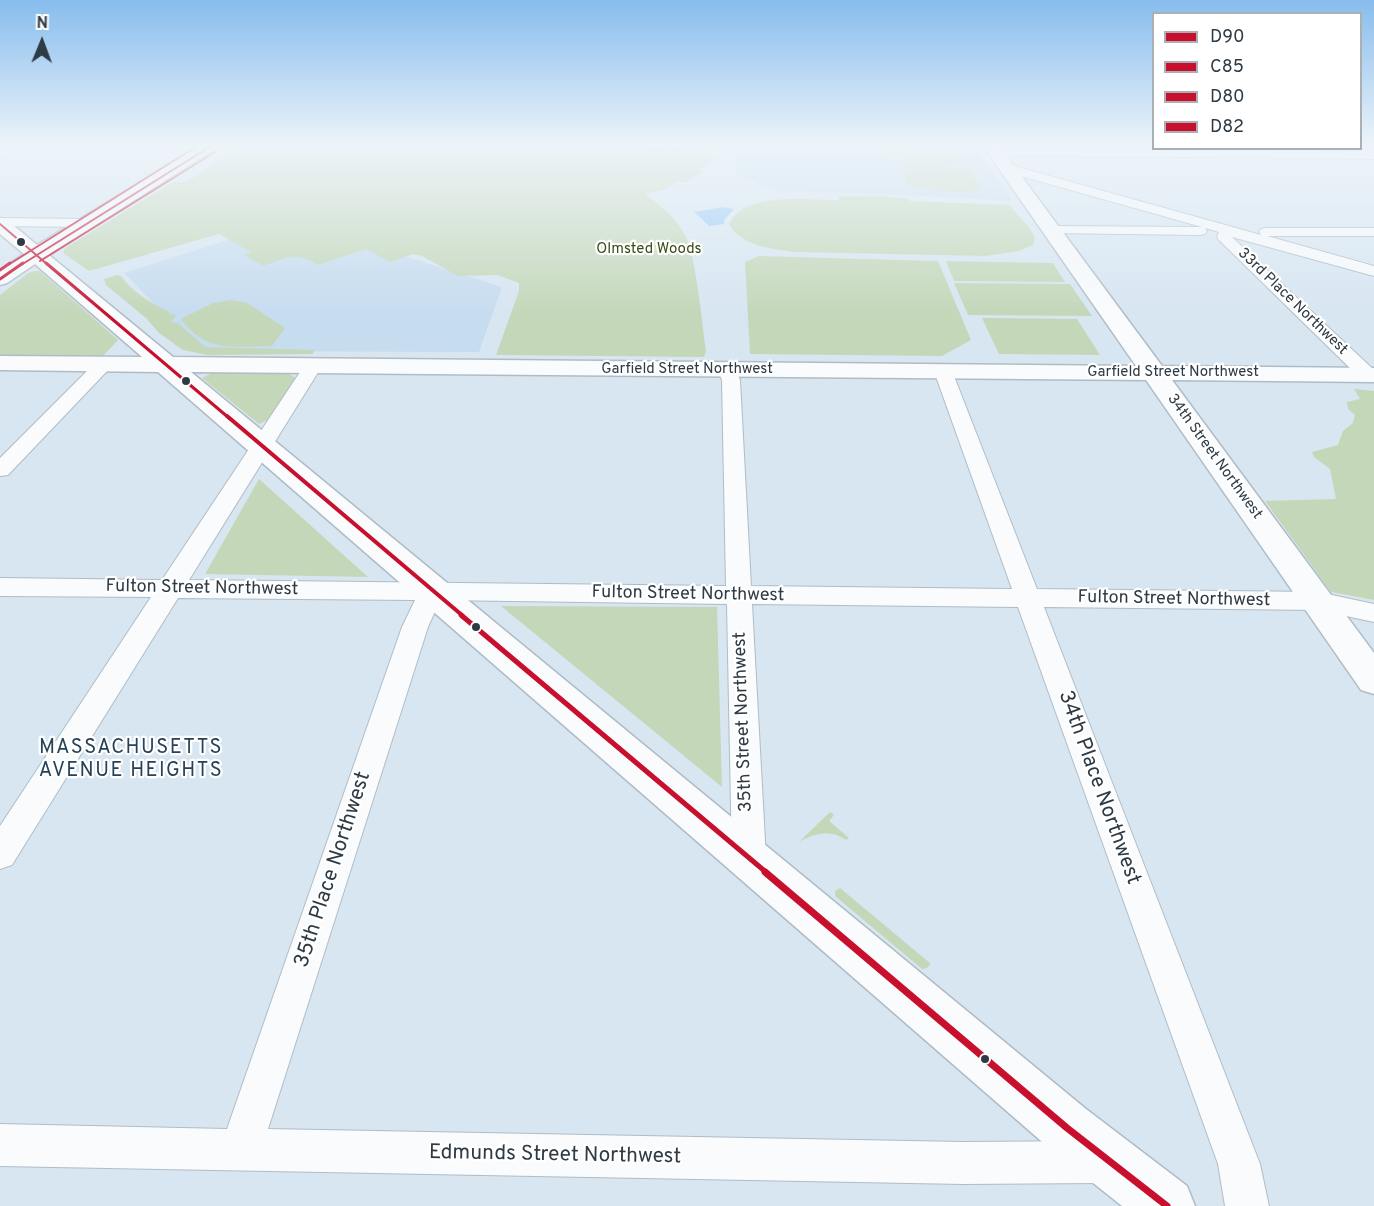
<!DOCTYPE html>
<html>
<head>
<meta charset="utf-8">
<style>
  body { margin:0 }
  #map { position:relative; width:1374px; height:1206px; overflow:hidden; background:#d8e6f2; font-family:Overpass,sans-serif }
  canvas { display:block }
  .legend { position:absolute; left:1152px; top:12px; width:210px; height:138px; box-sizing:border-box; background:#fff; border:2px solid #abb0b4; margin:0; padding:8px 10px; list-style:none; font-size:18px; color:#2e3a44 }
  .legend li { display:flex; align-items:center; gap:12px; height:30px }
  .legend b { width:30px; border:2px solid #abb0b4 }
  .north { position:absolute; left:12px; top:12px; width:60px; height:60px; -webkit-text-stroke:4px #fff; paint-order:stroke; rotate:1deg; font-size:16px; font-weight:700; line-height:24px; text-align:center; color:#2e3a44 }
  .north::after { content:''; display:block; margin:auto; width:21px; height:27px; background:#2e3a44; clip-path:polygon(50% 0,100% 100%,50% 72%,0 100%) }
</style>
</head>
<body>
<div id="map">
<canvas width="1374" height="1206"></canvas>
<ul class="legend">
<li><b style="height:8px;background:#c8102e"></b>D90</li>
<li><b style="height:8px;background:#c8102e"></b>C85</li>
<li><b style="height:8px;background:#c8102e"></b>D80</li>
<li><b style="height:8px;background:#c8102e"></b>D82</li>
</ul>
<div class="north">N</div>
</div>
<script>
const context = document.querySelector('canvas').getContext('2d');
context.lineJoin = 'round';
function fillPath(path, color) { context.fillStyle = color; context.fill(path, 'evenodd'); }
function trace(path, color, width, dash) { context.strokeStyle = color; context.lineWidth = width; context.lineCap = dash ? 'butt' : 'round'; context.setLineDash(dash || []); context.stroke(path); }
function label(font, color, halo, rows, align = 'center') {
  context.font = font + ' Overpass,sans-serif'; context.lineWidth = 4.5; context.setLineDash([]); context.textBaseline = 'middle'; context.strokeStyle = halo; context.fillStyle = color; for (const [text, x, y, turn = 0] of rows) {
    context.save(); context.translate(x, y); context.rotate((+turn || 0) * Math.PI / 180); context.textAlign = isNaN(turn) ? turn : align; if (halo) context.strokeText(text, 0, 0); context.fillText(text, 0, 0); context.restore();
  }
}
fillPath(new Path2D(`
  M755,146H974L1013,201L885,194L773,191L736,172L733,155Z
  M322,224L398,254L502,287L479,352L200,351L124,273L237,237Z`), '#c6dcef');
fillPath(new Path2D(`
  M233,146H649L704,150L702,154L720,157L698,170L703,172L684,183L678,181L664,190L645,194C660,205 674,216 684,233C696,253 702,324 706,351L704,357L496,355L519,291V283L498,275L458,276L422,256L413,254L390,262L366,249L318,265C296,251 286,258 263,266L244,255L251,252L219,234L89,271L63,253L65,248L173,182H186L232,152L225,151Z
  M884,146H953L961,159L947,168H969L982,189C966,195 923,189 906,185L904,155L888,153Z
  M839,196H883L909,199L910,201L1010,205C1018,217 1030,225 1035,238L1033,245L1019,251L986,256L794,252C772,249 741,246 729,224C743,191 809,200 839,200Z
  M759,256L938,261L971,340L942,356L750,354L745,262Z
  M946,261L1053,263L1065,282L954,281Z
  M35,271H40L118,340L102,357L0,356V295L28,273Z
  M117,275L121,276C132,292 152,304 170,312L169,314L176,315L171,322L178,323L205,347L314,350L313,354L207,355L183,350L159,333L146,318L106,285L104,279Z
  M954,283L1070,284L1092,316L968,315Z
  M231,300L247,303L285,328L272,346C233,346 207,354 181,319L213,303Z
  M982,318L1077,319L1100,355L999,354Z
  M212,373L289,374L296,378L270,419L259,424L202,378Z
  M1354,389L1374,391V600L1331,592L1265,501L1336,499L1330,469L1314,457L1312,452L1338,445L1343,431L1353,423L1355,415L1348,409L1347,402L1360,399Z
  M259,479L368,577L205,574Z
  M501,606L717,607L722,787Z
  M830,812L834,815L829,821L849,838L846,840C830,829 815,833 799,842Z
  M840,888L931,964L927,968L922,969L835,896V891Z`), '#c4d7b9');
fillPath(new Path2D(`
  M723,207L734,209L724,220V224L709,226L694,212Z`), '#97c9f4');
const minor = new Path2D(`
  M8,146H23L0,158V149Z
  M995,148L1374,151V159L991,155L989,152Z
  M1007,164L1261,235L1259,232L1261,229L1266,228H1374V236H1267L1374,266V276L1232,237L1374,370V379H1361L1219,240L1217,237L1219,232L1205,228L1207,231L1205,234L1200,235L1046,233L1044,230L1051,226L1202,227L1003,171L1001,168Z
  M0,218L86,219L93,223L86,227L0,226Z
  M104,358L110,360L113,364L110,368L8,475L0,476V458L98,360Z
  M313,360L320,362L322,366L189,580L726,586L722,380L718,370L720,366H734L740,380L751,586L1012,589L934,371L936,367H950L952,371L1037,589L1318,592L1374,604V622L1318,610L1044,607L1260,1164L1269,1206H1225L1218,1164L1018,607L752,604L766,859L761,870L749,874L737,870L732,859L727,604L440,600L428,627L268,1129L963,1142L1101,1141L1116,1147L1122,1162L1116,1177L1101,1183L963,1184L0,1166V1124L227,1129L402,627L415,600L178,598L12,865L0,869V826L151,597L0,596V578L162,580L304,366L306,362Z`);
const major = new Path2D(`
  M200,146H219L49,255L173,357L1136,366L983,146H999L1162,366L1374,368V382L1172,380L1374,653V694L1361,690L1146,380L191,372L1086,1109L1187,1186L1195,1206H1122L1048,1147L158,372L0,370V356L142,357L35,264L7,283L0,285V270L24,254L0,234V218L7,220L37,245Z`);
trace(minor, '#b0bcc5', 2);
trace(major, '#b0bcc5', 3);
fillPath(minor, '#f9fbfd');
fillPath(major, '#f9fbfd');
trace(new Path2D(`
  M0,224L48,265`), '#c8102e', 2);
trace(new Path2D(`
  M46,263L229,418`), '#c8102e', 3);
trace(new Path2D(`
  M227,416L463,616`), '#c8102e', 4);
trace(new Path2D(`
  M461,615L767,873`), '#c8102e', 5);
trace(new Path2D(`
  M765,872L1067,1128L1167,1206`), '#c8102e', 7);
trace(new Path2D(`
  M40,261L215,152`), '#c8102e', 2);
trace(new Path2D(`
  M21,265L211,146`), '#c8102e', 2);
trace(new Path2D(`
  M0,279L23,263`), '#c8102e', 3);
trace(new Path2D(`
  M8,265L197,146`), '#c8102e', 2);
trace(new Path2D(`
  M0,270L10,263`), '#c8102e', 3);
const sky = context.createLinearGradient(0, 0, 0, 315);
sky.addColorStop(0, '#87bced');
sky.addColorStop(0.46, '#edf4f9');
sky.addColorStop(1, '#edf4f900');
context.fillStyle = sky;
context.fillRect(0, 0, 1374, 315);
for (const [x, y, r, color] of [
  [21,242,5,"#2e3a44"],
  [186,381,5,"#2e3a44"],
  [476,627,5,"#2e3a44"],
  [985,1059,5,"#2e3a44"]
]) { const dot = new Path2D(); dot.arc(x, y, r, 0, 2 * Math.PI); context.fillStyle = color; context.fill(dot); trace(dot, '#fff', 2); }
label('15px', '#3b4c16', '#fff', [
  ["Olmsted Woods",649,250]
]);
label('15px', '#2e3a44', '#fff', [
  ["33rd Place Northwest",1292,302,44],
  ["Garfield Street Northwest",687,370],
  ["Garfield Street Northwest",1173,373],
  ["34th Street Northwest",1214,457,54]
]);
label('18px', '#2e3a44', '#fff', [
  ["Fulton Street Northwest",202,589,1],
  ["Fulton Street Northwest",688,595,1],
  ["Fulton Street Northwest",1174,600,1],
  ["35th Street Northwest",744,722,-92]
]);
context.letterSpacing = '1.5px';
label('20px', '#274257', '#fff', [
  ["MASSACHUSETTS",131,749],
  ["AVENUE HEIGHTS",131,772]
]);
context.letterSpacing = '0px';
label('21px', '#2e3a44', '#fff', [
  ["34th Place Northwest",1098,788,70],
  ["35th Place Northwest",334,870,-72],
  ["Edmunds Street Northwest",555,1156,1]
]);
</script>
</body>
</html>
